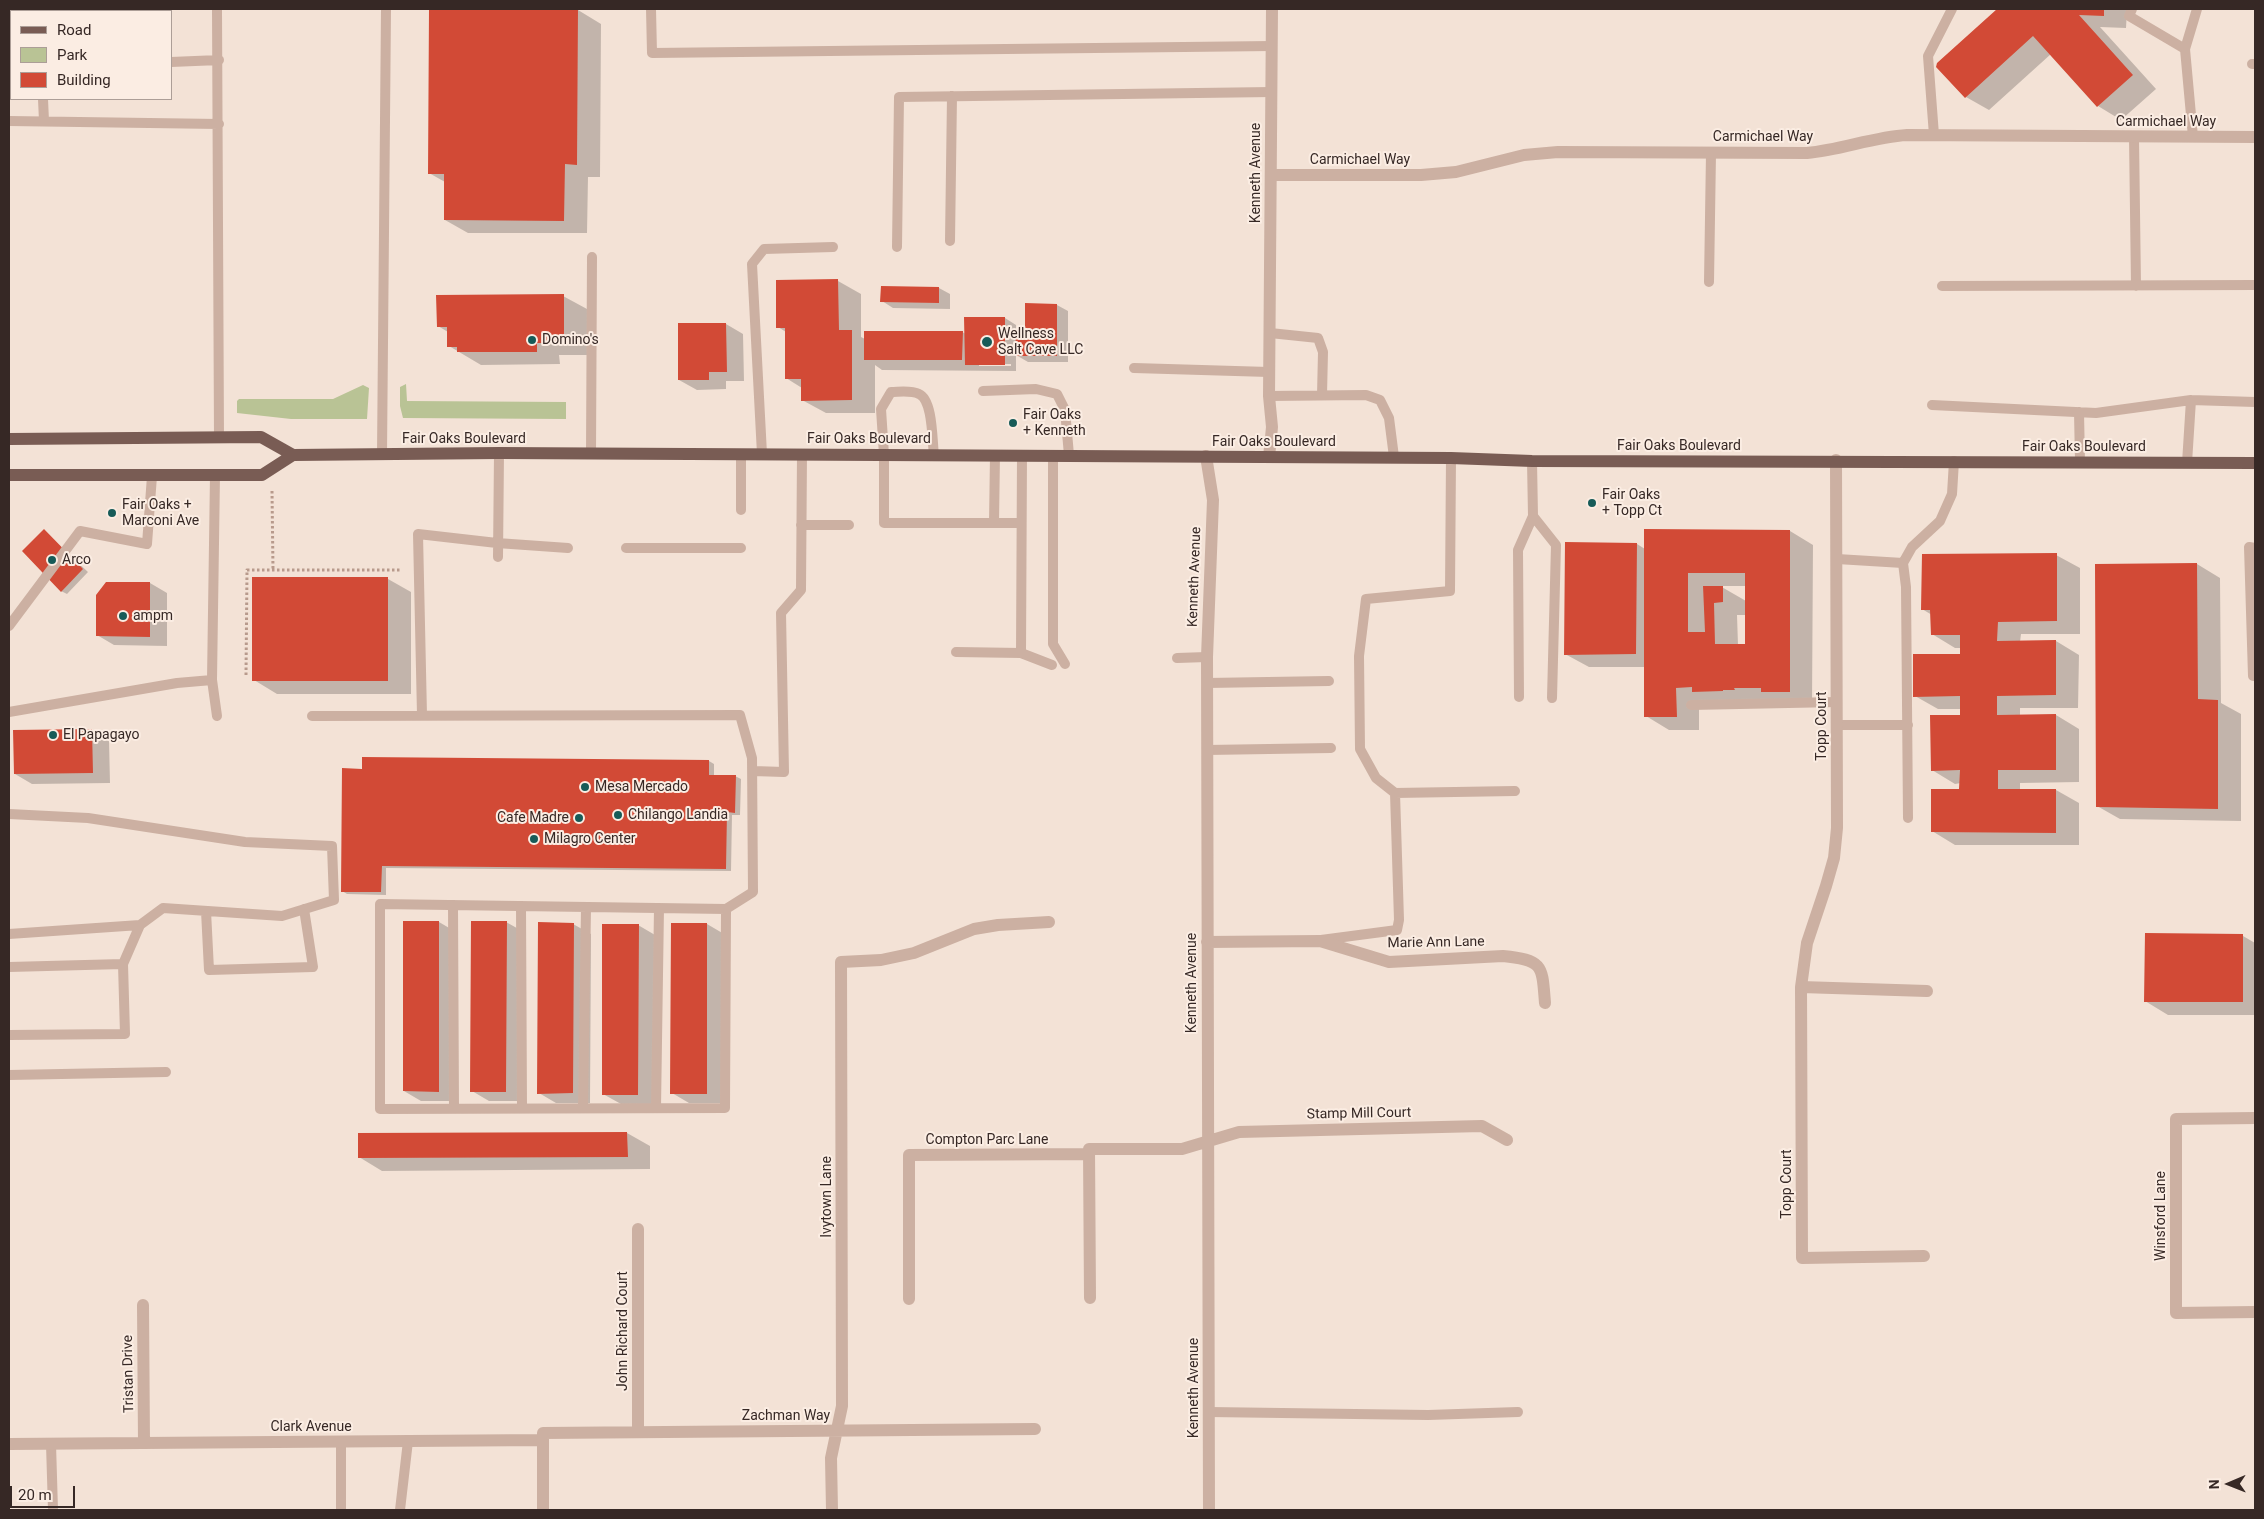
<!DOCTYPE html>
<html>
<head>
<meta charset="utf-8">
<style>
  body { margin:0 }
  #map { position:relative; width:2264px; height:1519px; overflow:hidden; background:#f3e2d6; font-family:Roboto,sans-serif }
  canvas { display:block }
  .frame { position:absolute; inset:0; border:10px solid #362825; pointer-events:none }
  .legend { position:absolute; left:10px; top:10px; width:162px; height:90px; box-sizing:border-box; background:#fbede3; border:1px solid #ac9e97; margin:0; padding:6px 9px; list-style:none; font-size:15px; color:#362825 }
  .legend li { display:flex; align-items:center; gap:10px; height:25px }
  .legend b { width:25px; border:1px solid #ac9e97 }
  .north { position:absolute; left:2204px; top:1459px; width:50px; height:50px; -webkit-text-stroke:4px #fbede3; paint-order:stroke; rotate:269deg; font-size:14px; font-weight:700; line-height:20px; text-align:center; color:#362825 }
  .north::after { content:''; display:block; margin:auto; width:18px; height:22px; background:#362825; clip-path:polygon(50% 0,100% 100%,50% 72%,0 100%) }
  .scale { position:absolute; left:10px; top:1486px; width:65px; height:22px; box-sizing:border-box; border:2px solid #362825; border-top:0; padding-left:6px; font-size:15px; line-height:18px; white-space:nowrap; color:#362825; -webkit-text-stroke:4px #fbede3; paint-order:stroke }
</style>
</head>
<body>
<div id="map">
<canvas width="2264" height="1519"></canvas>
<div class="frame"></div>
<ul class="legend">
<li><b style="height:6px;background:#795c54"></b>Road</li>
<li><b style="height:14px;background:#b9c395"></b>Park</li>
<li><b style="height:14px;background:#d24a36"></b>Building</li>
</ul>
<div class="north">N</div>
<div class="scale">20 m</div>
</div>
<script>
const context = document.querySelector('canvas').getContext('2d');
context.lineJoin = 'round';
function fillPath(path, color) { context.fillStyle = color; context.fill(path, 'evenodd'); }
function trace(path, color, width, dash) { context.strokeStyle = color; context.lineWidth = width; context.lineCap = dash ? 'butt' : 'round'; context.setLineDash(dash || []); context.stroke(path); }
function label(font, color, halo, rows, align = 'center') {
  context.font = font + ' Roboto,sans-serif'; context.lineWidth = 4; context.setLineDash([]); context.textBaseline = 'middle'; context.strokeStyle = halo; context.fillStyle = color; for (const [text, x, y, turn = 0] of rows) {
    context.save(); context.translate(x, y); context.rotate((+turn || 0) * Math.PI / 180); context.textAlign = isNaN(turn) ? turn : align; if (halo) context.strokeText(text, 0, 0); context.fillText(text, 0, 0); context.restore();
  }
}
fillPath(new Path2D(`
  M406,384L407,401L566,402V419L403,418L400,406V387Z
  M363,385L369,388L367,419H291L237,413V401L239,399H333Z`), '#b9c395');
fillPath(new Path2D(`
  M430,9L578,10L601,24L600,177H588L587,233H468L445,220V182L429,173Z
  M1999,9H2125L2127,10L2126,28L2100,27L2156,89L2121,120L2098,106L2051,54L1989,110L1966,97L1938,64Z
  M777,281H838L861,294V337L865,339L962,332L966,334L1005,318L1016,325V333H1026L1057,305L1068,311V362H1028L1016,355V371L882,370L875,365V413H826L802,400V388L786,378V332L778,327ZM979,364H1011V366H979Z
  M939,288L950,294V309L893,308L882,301Z
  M563,296L587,309V355H559L560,364L481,365L449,346L448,332L438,326Z
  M726,324L743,334L744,381H726V389L697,390L679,380Z
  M44,531L88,572L67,594L61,591Z
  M1790,531L1813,545L1812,705L1699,700V730H1669L1646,716L1645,667H1589L1565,654L1566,544H1637L1645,549ZM1720,586H1746V601ZM1737,615H1746V645H1738Z
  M2056,555L2080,568V634H2021L2020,642L2056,641L2079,655L2078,708H2020V716L2056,715L2079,729V782L2020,783V790H2056L2079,803V845H1955L1932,831L1961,790V783L1955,784L1932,770L1961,717V709H1938L1915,696L1962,655V648H1955L1932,634V615L1922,609Z
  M2197,564L2220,578L2221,703L2241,714V821L2120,819L2097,806Z
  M388,579L411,592V694H277L254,680Z
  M150,583L167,593V646L114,645L97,635Z
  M14,731H92L109,741L110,783L32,784L15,774Z
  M709,761L714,764V776H735L741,779L740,815H732L731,871L386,868V895L347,894L342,891L363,770Z
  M439,922L456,932V1101H421L404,1091Z
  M506,922L524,932L523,1101H489L472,1091Z
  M573,924L591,934L590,1103H556L539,1093Z
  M707,924L724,934V1103H689L672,1093Z
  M638,925L655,935V1104H621L603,1094Z
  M2243,936L2255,943V1015H2168L2145,1001Z
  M627,1133L650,1146V1169L382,1171L359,1157V1135Z`), '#0003');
fillPath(new Path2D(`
  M429,9H578L577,165L565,164L564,221L444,220V174H428Z
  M1997,9H2104V16L2079,15L2133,75L2097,107L2033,36L1965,98L1936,67L1937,63Z
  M838,279L839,330H852V400L801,401V379H785V328H776V280Z
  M881,286L939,287V303L880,302Z
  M564,294V343H537V352H457V347H447V327H437L436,295Z
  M1025,303L1057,304V356H1015L1016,332H1025Z
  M964,317H1005V365H965Z
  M678,323H726L727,372H709V380H678Z
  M864,331H963L962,360H864Z
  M44,529L83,569L61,592L22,551Z
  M1644,529L1790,530V692H1761V688H1734L1735,690H1723V691L1692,692V687L1676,688L1677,717H1644ZM1688,573H1745V644H1715L1714,603L1723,602V586H1703L1705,632H1688Z
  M1565,542L1637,543L1636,654L1564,655Z
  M2057,553V621L1998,622L1997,641L2056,640V695L1997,696V715L2056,714V770H1998V789H2056V833L1931,832V789H1959L1960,770L1931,771L1930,715H1960V696L1913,697V654H1960V635H1931L1930,610H1921L1922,554Z
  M2197,563L2198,699L2218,700V809L2096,807L2095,564Z
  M252,577H388V681H252Z
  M106,582H150V637L96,636V595Z
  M92,729L93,773L14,774L13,730Z
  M362,757L709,760V775H736L735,813L727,812L726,869L382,866L381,892H341L342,768L362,769Z
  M403,921H439V1092L403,1091Z
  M471,921H507L506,1092H470Z
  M538,922L574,923L573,1093L537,1094Z
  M671,923H707V1094H670Z
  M602,924H639L638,1095H602Z
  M2145,933L2243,934V1002H2144Z
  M627,1132L628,1157L358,1158V1133Z`), '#d24a36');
trace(new Path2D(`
  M272,491L273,570
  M246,675L247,570H400`), '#b89a8c', 3, [2.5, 2.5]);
trace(new Path2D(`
  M39,9V11
  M217,9L219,438
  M651,9L652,53L1272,46
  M2132,9L2129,16L2185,49
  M171,62L219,60
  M2252,64H2255
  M43,99L44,121
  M9,121L219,124
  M1934,135L1928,56L1952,9
  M2134,137L2136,286
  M2193,137L2185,49L2197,9
  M950,241L952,96
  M897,247L899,97L1272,92
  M1709,282L1711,153
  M1942,286L2255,285
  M1270,333L1318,338L1323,352L1322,395
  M1134,368L1269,372
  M983,391L1036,389L1057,394L1065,410L1069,455
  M1269,396L1366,395L1380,400L1389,418L1394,457
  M1932,405L2096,413L2191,400L2255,402
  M2079,412L2080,462
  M591,453L592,257
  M382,454L386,9
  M762,454L752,264L764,249L833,247
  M934,455C932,440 933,400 919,394C911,390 899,392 891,392L881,409L884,455V523H1021
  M1022,455L1021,653L1052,665
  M1053,456V644L1065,664
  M2187,463L2191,400
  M741,510V454
  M1533,516L1556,545L1552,698
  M994,523L995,455
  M801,525H849
  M626,548H741
  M2255,548L2249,547L2253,676H2255
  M498,557L499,453
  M1837,559L1903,563
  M9,626L80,531L147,544L152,476
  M956,652L1021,653
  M1177,658L1207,657
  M212,680L215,475
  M1207,683L1329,681
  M1519,697L1518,550L1533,516L1532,461
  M1691,705L1837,702
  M9,712L177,683L212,680L217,716
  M422,715L418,534L497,543L568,548
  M312,716L740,715L752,758L753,892L726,909L380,904V1109L725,1108L726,909
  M1837,725H1908
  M1207,750L1331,748
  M753,771L784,772L781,613L801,590L802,454
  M1395,793L1376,778L1360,749L1359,656L1366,599L1450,591L1451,458
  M9,814L88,818L245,842L332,846L334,900L282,916L163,908L140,925L9,934
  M1908,818L1906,587L1903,563L1912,547L1940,521L1952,494L1954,461
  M453,905L454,1109
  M521,906L522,1108
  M206,911L209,970L313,967L304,909
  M1321,940L1397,930L1399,920L1395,793L1515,791
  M9,967L123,964
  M9,1035L125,1034L123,964L140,925
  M9,1075L166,1072
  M583,1108L586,907
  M656,1108L659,908
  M1209,1412L1428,1415L1518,1412
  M341,1442V1510
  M51,1444L53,1510
  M400,1510L408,1441`), '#ccb0a2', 10);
trace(new Path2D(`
  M1271,175H1421L1456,172L1524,155L1558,152L1807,153C1841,150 1873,137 1907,135L2255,137
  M1206,456L1213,500L1207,657L1209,1510
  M1269,457L1272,427L1269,396L1272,9
  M1836,460L1837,828L1834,858L1826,886L1807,943L1801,987L1802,1258L1924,1256
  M1207,942L1320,941L1389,962L1503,956C1544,960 1542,966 1545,1003
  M1801,987L1927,991
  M2255,1118L2176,1119V1313L2255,1312
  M638,1229V1432
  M1090,1298L1089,1149H1182L1239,1132L1482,1126L1507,1140
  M909,1299V1155L1089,1154
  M143,1305L144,1443
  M9,1444L543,1440
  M543,1510V1433L1035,1429
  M832,1510L831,1458L842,1406L841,962L881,960L914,953L974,929L998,925L1049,922`), '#ccb0a2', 12);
trace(new Path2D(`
  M9,439L261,437L293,455L499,453L1451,458L1532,461L2255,463
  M9,475H262L293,455`), '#795c54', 12);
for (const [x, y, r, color] of [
  [532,340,5,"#175b58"],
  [987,342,6,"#175b58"],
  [1013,423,5,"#175b58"],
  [1592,503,5,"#175b58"],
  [112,513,5,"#175b58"],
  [52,560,5,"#175b58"],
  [123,616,5,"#175b58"],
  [53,735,5,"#175b58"],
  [585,787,5,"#175b58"],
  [618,815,5,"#175b58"],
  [579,818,5,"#175b58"],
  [534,839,5,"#175b58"]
]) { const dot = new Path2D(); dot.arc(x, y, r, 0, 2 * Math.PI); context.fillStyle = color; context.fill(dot); trace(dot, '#fbede3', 2); }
label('14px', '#362825', '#fbede3', [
  ["Carmichael Way",2166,122],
  ["Carmichael Way",1763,137],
  ["Carmichael Way",1360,160],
  ["Kenneth Avenue",1256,173,-90],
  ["Fair Oaks Boulevard",464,439],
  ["Fair Oaks Boulevard",869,439],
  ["Fair Oaks Boulevard",1274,442],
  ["Fair Oaks Boulevard",1679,446],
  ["Fair Oaks Boulevard",2084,447],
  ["Kenneth Avenue",1195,577,-88],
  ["Topp Court",1822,726,-90],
  ["Marie Ann Lane",1436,943,-1],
  ["Kenneth Avenue",1192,983,-90],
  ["Stamp Mill Court",1359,1114,-1],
  ["Compton Parc Lane",987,1140],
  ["Topp Court",1787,1184,-90],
  ["Ivytown Lane",827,1197,-90],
  ["Winsford Lane",2161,1216,-90],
  ["John Richard Court",623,1331,-90],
  ["Tristan Drive",129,1374,-91],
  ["Kenneth Avenue",1194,1388,-90],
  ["Zachman Way",786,1416],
  ["Clark Avenue",311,1427]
]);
label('14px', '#362825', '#fbede3', [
  ["Wellness",998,334],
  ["Salt Cave LLC",998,350],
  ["Domino's",542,340],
  ["Fair Oaks",1023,415],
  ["+ Kenneth",1023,431],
  ["Fair Oaks",1602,495],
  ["+ Topp Ct",1602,511],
  ["Fair Oaks +",122,505],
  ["Marconi Ave",122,521],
  ["Arco",62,560],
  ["ampm",133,616],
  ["El Papagayo",63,735],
  ["Mesa Mercado",595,787],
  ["Chilango Landia",628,815],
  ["Cafe Madre",569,818,"right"],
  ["Milagro Center",544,839]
], 'left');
</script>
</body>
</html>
